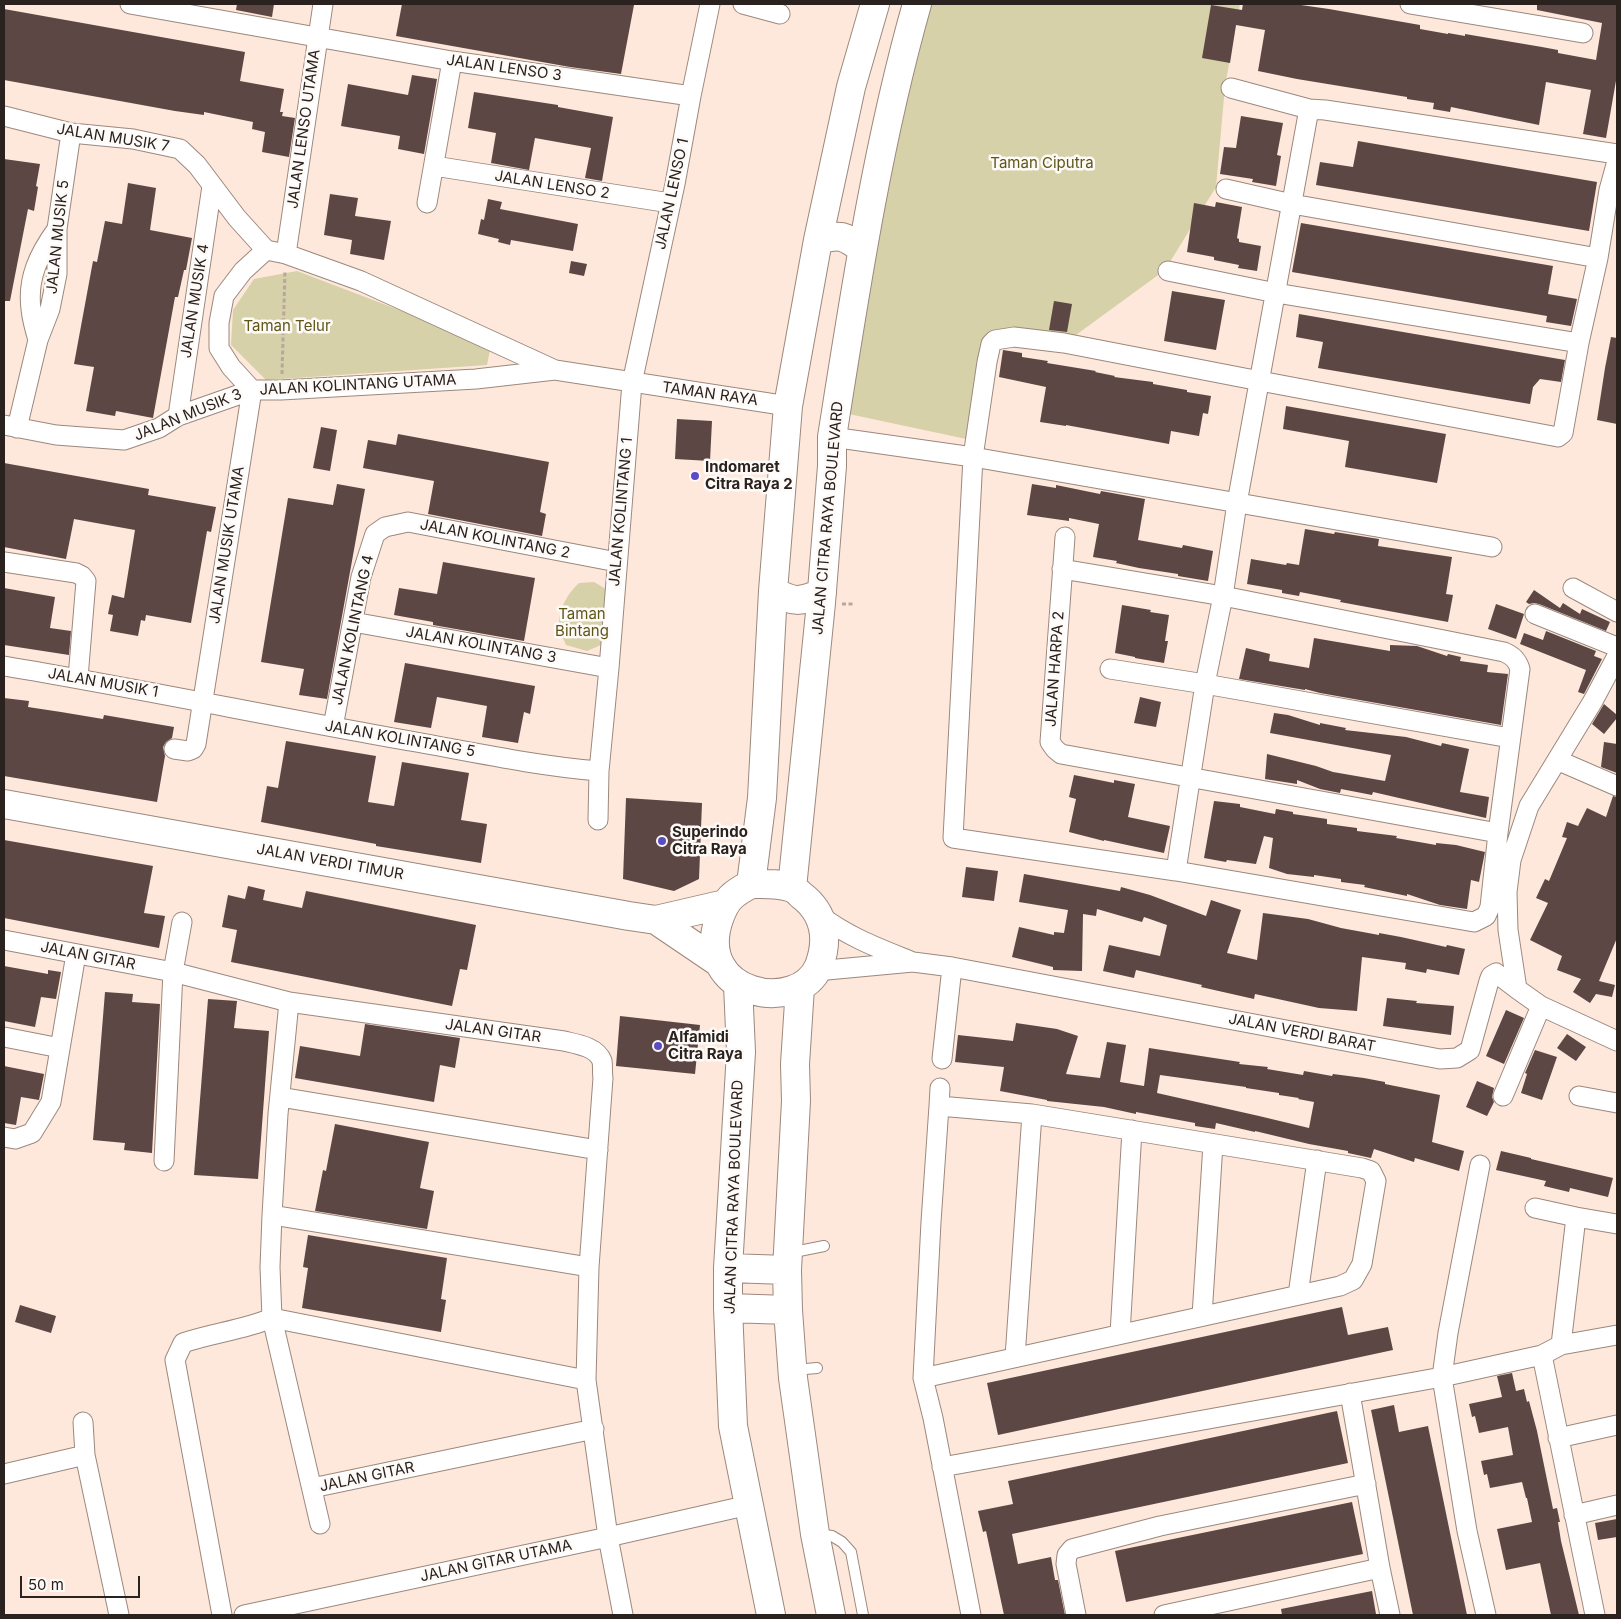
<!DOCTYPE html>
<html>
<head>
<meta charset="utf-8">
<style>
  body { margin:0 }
  #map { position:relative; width:1621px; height:1619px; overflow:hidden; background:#fee8dc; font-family:Inter,sans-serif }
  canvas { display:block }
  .frame { position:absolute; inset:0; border:5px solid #2a221e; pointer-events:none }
  .scale { position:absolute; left:20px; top:1576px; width:120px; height:22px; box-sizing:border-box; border:2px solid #2a221e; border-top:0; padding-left:6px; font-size:15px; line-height:18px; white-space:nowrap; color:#2a221e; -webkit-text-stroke:4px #fefaf7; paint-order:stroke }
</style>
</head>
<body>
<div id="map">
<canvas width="1621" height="1619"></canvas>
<div class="frame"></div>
<div class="scale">50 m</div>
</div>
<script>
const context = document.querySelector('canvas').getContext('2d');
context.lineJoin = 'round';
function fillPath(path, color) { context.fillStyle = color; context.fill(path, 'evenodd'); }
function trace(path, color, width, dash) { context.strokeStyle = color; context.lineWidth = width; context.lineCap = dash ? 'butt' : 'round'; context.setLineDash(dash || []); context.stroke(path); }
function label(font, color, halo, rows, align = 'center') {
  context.font = font + ' Inter,sans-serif'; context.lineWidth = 5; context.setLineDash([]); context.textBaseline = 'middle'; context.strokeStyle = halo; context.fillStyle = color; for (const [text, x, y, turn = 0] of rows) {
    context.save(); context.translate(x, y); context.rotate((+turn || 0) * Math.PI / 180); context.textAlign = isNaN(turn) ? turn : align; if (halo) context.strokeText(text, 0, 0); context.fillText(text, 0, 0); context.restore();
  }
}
fillPath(new Path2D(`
  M922,4H1240L1225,86L1216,187L1165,270L1065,343L988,348L971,440L830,410Z
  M297,271L491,345L487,365L266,380L231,345L233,310L254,279Z
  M594,582L606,589L601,645L587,651L566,645C564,640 561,635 560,630C556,613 567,594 579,583Z`), '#d6d1a8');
fillPath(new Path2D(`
  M237,4H274L272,17L236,10Z
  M402,4H626L634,5L621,74L570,67L396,36Z
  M1243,4H1294L1329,9L1420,25V29L1448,34V33L1465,36V34L1542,47L1558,50V53L1596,60L1602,23L1537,10V4H1617V75L1606,138L1583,134L1591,90L1546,82L1539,125L1451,107L1450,112L1433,109L1434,103L1407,99V97L1297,79L1258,71L1265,30L1236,25L1230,63L1202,58L1211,5L1242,10Z
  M4,9L245,52L240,81L284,89L280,112H283L282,116L295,118L289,157L262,152L265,132L252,129L253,122L204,112V115L175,111L4,80Z
  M412,75L437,79L424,154L398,149L400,136L341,126L348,84L408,95Z
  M474,92L558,105V107L613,117L602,181L585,178L591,148L535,138L529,170L491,163L496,133L468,128Z
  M1241,116L1283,123L1277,155L1281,156L1276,186L1252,182L1253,179L1220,174L1224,147L1236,148Z
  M1358,141L1597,182L1589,231L1316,185L1320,162L1353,167Z
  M4,159L40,164L36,186L38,187L34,211L28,209L10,301H4Z
  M128,183L156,188L150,230L192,238L186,270H184L178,297H175L153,418L116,411L115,416L86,411L94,367L74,364L93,261L97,262L105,221L122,224Z
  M330,194L358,198L355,216L391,221L384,260L350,254L352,240L324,235Z
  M488,199L502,202L500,209L578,224L573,251L511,240L510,245L498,242L499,239L478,234L481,219L484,220Z
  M1216,202L1242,207L1237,238L1239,239V242L1261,246L1257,271L1238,268L1239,265L1214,260V257L1187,252L1194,203L1215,207Z
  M1301,223L1553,266L1548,294L1577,299L1571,326L1546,322L1547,316L1292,272Z
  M571,261L587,264L584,276L569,273Z
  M1172,291L1225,300L1216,350L1164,341Z
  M1054,301L1072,304L1067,332L1049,330Z
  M1299,314L1565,360L1561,382L1540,379L1533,387L1530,404L1318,368L1323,342L1296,337Z
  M1611,337L1617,338V424L1597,420L1605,368Z
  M1003,350L1022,353V357L1048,361L1047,363L1096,371L1095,372L1115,376L1114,377L1153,382V384L1187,390V392L1211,396L1208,414L1203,413L1199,436L1171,431L1169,444L1066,425V426L1040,422L1046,387L999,377Z
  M1286,406L1446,434L1437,483L1345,467L1349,441L1283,429Z
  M677,419L712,421L710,461L675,459Z
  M321,427L337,430L330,471L313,468Z
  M398,434L549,462L540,512L546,514L542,536L428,514L434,481L363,468L368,440L396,445Z
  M4,463L149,489L148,495L216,507L211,532L207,531L191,623L146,615L145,621L141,620L138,636L110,631L113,615L108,614L112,595L124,598L135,530L74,519L66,559L4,547Z
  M337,484L365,489L327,699L299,695L304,669L261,662L288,498L333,505Z
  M1032,484L1056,488V485L1100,494L1101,491L1145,499L1138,540L1182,548L1183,545L1213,551L1208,581L1178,576V574L1139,568L1116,563L1117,561L1093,557L1099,524L1069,518V521L1027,515Z
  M1305,529L1334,534L1335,532L1379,539L1378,546L1452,557L1446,594L1453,595L1448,622L1340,602L1341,600L1300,592L1299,596L1282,593V590L1247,584L1251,559L1286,565L1287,563L1299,565Z
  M443,562L535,578L524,641L433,625V622L394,615L399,588L437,594Z
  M4,588L55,597L50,628L71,631L69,655L4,645Z
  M1534,590L1560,608L1563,603L1580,614L1582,609L1610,622L1606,631L1539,604L1534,603L1529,604L1526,602Z
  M1496,604L1524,614L1516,639L1488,629Z
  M1122,605L1151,610L1150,612L1169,615L1165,641H1168L1164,663L1135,658V657L1115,653Z
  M1546,631L1596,651L1594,656L1602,659L1584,694L1578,692L1586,670L1520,644L1524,633L1543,640Z
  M1314,638L1390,651V645L1417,646L1447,656L1448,654L1461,657L1460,661L1488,665L1487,672L1508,674L1501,725L1320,693L1305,689V690L1239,679L1246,648L1270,654L1269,661L1309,668Z
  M405,663L535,686L530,714L524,712L518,743L482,737L487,706L437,697L431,728L394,722Z
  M1140,697L1161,702L1156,727L1134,723Z
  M4,698L29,701L28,707L61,712L103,719L104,715L174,727L172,738L166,742L163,747L165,756L157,802L4,776Z
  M1604,704L1617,715V718L1604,734L1592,724Z
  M1274,713L1288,715L1320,725V723L1346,728L1345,730L1406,737L1441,746L1442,743L1469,749L1460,792L1489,797L1486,818L1373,792L1372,795L1341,789L1340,793L1320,789L1297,780V784L1265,779L1267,754L1316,766L1333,772L1385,781L1391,755L1270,733Z
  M286,741L376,756L368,802L394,806L402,762L469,773L461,820L487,824L481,863L376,846V844L261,822L267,786L278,788Z
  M1604,742L1617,744V773L1601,767Z
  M1074,775L1114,783V780L1135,784L1128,817L1170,826L1164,853L1104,840V841L1069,832L1076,799L1069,797Z
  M1613,796L1617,797V938L1599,981L1615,985L1612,997L1596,994L1590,1003L1573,992L1581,979L1557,970L1562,956L1530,940L1548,903L1536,898L1545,879L1549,881L1567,838L1562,837L1567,822L1578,826L1587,808L1606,817Z
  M626,798L702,803L699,879L674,891L623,879Z
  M1214,801L1240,804V807L1275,814L1276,809L1293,812V814L1327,819V824L1357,828V831L1397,836L1396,838L1436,845V843L1456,845L1485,852L1479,882L1471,880L1467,909L1440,905L1407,894V896L1364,887L1365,885L1341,882V879L1314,875V877L1287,874L1269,868L1273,838L1264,836L1256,864L1227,860L1226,862L1204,858Z
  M4,840L153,866L144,913L165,916L159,948L4,918Z
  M966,867L998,871L994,901L962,897Z
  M1024,874L1120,891L1121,887L1150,895L1206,916L1211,900L1241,910L1227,953L1257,960L1263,913L1308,919L1341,928L1379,935V933L1401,937L1446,947L1447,945L1465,949L1459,975L1427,969L1426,973L1405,969L1406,963L1362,957L1357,1011L1319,1008L1255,994L1254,999L1201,987L1202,985L1136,970L1134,978L1103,971L1109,945L1160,956L1167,925L1144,917L1142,922L1097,909L1096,916L1083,914L1082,971L1053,970V967L1012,957L1019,927L1054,935V932L1064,933L1068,910L1019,902Z
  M248,886L265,890L263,900L302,908L306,891L476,925L467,970L460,969L452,1006L231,962L237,930L222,927L228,895L245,899Z
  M4,966L48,974V970L61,972L56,999L41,997L35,1027L4,1021Z
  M105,992L133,994L132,1002L160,1004L152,1153L124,1150L125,1143L93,1140Z
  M1387,998L1417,1001L1416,1003L1454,1006L1451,1035L1383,1026Z
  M208,999L237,1001L234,1028L269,1031L258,1179L194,1175Z
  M1506,1010L1524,1018L1504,1064L1486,1056Z
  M620,1016L700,1025L695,1074L616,1066Z
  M1016,1023L1057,1029L1078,1036L1066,1074L1100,1078L1107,1042L1126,1045L1120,1082L1144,1086L1149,1048L1240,1062L1239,1064L1268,1067L1267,1069L1303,1075L1304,1071L1332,1076L1333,1074L1364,1078L1385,1082V1084L1440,1095L1432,1142L1464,1151L1459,1171L1415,1158L1414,1162L1374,1149L1371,1158L1348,1153V1151L1309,1144L1255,1131V1132L1216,1123L1215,1129L1195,1126V1123L1136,1112V1114L1104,1107L1047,1101V1100L1000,1091L1004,1067L955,1062L958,1035L1013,1041ZM1160,1075L1246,1087V1088L1279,1093V1095L1299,1098L1298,1099L1314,1102L1309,1128L1259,1116L1157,1093Z
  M365,1024L460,1038L455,1068L440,1065L434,1102L295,1078L300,1046L360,1056Z
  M1567,1034L1586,1047L1576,1061L1557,1048Z
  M1535,1050L1557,1057L1542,1100L1521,1093L1527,1074L1525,1073Z
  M4,1066L44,1074L39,1100L21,1097L16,1125L4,1123Z
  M1477,1081L1494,1088L1492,1097L1494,1102L1487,1116L1466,1107Z
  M335,1124L429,1142L420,1188L434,1191L427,1229L315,1211L323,1170L326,1171Z
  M1501,1151L1531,1158V1159L1613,1178L1608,1197L1570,1188L1569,1192L1544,1186L1546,1181L1496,1170Z
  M308,1235L447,1258L441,1299L446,1300L441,1332L302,1308L308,1268L303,1267Z
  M20,1305L56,1316L51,1333L15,1322Z
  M1342,1307L1348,1335L1388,1327L1393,1350L998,1435L987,1383Z
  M1512,1373L1516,1391L1524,1389L1527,1402L1529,1401L1537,1431L1553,1509L1557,1508L1560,1522H1558L1561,1541L1579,1615H1551L1540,1563L1506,1570L1497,1529L1532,1522L1527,1498H1526L1522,1482L1490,1488L1487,1474L1484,1475L1481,1461L1513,1455L1508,1427L1479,1433L1475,1416L1472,1417L1469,1404L1502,1397L1497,1376Z
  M1394,1405L1399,1432L1428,1426L1467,1615H1413L1371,1410Z
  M1337,1411L1348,1463L1012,1534L1018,1564L1051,1557L1055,1580H1058L1065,1615H1004L986,1531L983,1532L978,1511L1013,1504L1008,1481Z
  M1352,1502L1363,1554L1126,1602L1115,1551Z
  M1617,1519V1537L1598,1540L1595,1523Z
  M1372,1591L1376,1614L1369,1615H1282L1281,1609Z`), '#5c4745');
const lane = new Path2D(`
  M789,1253L824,1246
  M794,1370L817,1368
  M816,1534L832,1536L842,1542L851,1552L863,1615`);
const street = new Path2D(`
  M130,4L452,61L691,96
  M743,4L780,14
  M1410,4L1583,33
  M1231,88L1309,109L1325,110L1617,154
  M4,116L71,133L133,139L180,149L197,165L237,218L266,250
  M434,166L670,203
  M1226,189L1292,204L1598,258
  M427,203L452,61
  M286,254L323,4
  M1168,271L1276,293L1579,343
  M38,340C35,330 32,320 31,309C27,278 39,254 57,229
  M252,390L231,367L219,348V323L224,296L243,271L266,250L286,254L361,281L555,370
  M178,416L212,186
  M4,425L56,435L124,440L159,428L178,416L252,390H281L476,379L555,370L788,406
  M17,428L38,340L50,309L57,274V229L71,133
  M832,437L973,457L1492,547
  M1065,537L1050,742L1055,749L1061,754L1498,833
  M4,562L76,573L82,576L86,581L78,678
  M1062,569L1223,596L1504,652C1513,656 1517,660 1520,669L1498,833L1490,907L1486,916L1474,922L1176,871L953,838L973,457L987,362L991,344L995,340L1014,337L1064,343L1260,381L1558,437L1563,433L1579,343L1598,258L1609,190L1617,161
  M1573,588L1617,612
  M1535,614L1617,647
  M353,622L609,668
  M4,666C142,689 279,718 416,742C477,753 538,766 599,771
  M1110,669L1205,684L1510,738
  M333,727L361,577L375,534L385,527L408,522L617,562
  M174,749L188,751L193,749L196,744L252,390
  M1557,760L1617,786
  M598,820L599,771L609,668L632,383L675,184L691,96L710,4
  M1176,871L1205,684L1223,596L1237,503L1309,109
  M4,940L173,972L289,1002L564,1041C577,1044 597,1047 602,1061C603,1066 602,1073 603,1078L589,1267L586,1380L608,1537L623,1615
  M913,962L952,967L1440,1059L1457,1058L1470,1050L1489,981L1491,976L1496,973L1517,989L1541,1006L1617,1041
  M816,971L913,962C881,949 848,937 821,916
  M1517,989L1508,930L1507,892L1511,860L1529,806L1593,701L1617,656
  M289,1002L278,1114L272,1215L270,1267L272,1318L320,1524
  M4,1037L60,1048
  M942,1059L952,967
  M1503,1096L1541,1006
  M1579,1096L1617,1103
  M280,1097L598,1150
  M939,1106L940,1088
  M4,1137L15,1139L32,1133L51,1102L76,954
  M164,1161L173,972L182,922
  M1480,1165L1448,1333L1442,1377L1467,1531L1486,1615
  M1535,1208L1576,1217
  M272,1215L589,1267
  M1298,1295L1317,1160
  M1202,1316L1213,1144
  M1120,1334L1132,1130
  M1561,1345L1576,1217L1617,1224
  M1542,1355L1595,1615
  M1015,1357L1032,1114
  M923,1378L1340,1286L1353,1280L1362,1264L1376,1181L1371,1171L1362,1168L1032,1114L939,1106L931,1222L923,1378L933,1418L971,1615
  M1350,1393L1380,1568L1390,1615
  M83,1422L85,1455L119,1615
  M1558,1438L1617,1425
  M942,1467L1442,1377L1542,1355L1561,1345L1617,1335
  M4,1474L85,1455
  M312,1488L594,1429
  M1574,1515L1617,1505
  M222,1615L175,1360L183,1343C212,1333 243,1330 272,1318L586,1380
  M244,1615L608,1537L749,1505
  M1076,1615L1066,1564L1067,1555L1072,1549L1160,1526L1366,1484
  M1164,1615L1380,1568`);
const secondary = new Path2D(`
  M818,240C840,234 844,235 862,249
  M773,591C794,603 799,602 822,593
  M4,804L629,916L656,920L725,904
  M751,884L762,798L773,591L788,406L818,240L851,87L875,4
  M751,884C764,884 780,883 792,888C795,889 799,893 801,895C825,913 829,939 819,966C798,1016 693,995 719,919C726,899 732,894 751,884Z
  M792,888L821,603L832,466V437C855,292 877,145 917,4
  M656,920L718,962
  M738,985L741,1052L728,1268V1308L733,1426L771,1615
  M800,987L795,1064L796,1101L787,1270L788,1310L793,1378L815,1534L831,1615
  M728,1268L787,1270
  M728,1308L788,1310`);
trace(lane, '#9c887d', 12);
trace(street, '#9c887d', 21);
trace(secondary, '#9c887d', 30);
trace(new Path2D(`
  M282,374L285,270
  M842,604H854`), '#b8a79d', 3, [4, 2.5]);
trace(lane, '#fff', 10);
trace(street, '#fff', 19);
trace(secondary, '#fff', 28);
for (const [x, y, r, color] of [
  [695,476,5,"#5a4cc4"],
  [662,841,5,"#5a4cc4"],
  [658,1046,5,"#5a4cc4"]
]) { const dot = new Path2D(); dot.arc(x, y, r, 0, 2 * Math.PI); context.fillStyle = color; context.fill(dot); trace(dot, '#fefaf7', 2); }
label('15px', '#2a221e', '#fefaf7', [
  ["JALAN LENSO 3",504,68,8],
  ["JALAN LENSO UTAMA",304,129,-82],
  ["JALAN MUSIK 7",113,138,9],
  ["JALAN LENSO 2",552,185,9],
  ["JALAN LENSO 1",672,194,-78],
  ["JALAN MUSIK 5",58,237,-84],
  ["JALAN MUSIK 4",195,301,-81],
  ["JALAN KOLINTANG UTAMA",358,385,-3],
  ["TAMAN RAYA",710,394,8],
  ["JALAN MUSIK 3",188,415,-22],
  ["JALAN KOLINTANG 1",621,512,-85],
  ["JALAN CITRA RAYA BOULEVARD",828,518,-85],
  ["JALAN KOLINTANG 2",495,539,11],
  ["JALAN MUSIK UTAMA",227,545,-81],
  ["JALAN KOLINTANG 4",353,630,-78],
  ["JALAN KOLINTANG 3",481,645,10],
  ["JALAN HARPA 2",1055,669,-86],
  ["JALAN MUSIK 1",103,683,10],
  ["JALAN KOLINTANG 5",400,739,10],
  ["JALAN VERDI TIMUR",330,862,10],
  ["JALAN GITAR",88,956,11],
  ["JALAN GITAR",493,1031,8],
  ["JALAN VERDI BARAT",1302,1033,11],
  ["JALAN CITRA RAYA BOULEVARD",734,1197,-88],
  ["JALAN GITAR",367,1477,-12],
  ["JALAN GITAR UTAMA",496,1561,-12]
]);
label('15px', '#5e5519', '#fefaf7', [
  ["Taman Ciputra",1042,163],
  ["Taman Telur",287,326],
  ["Taman",582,614],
  ["Bintang",582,631]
]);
label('bold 15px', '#2a221e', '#fefaf7', [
  ["Indomaret",705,467],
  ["Citra Raya 2",705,484],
  ["Superindo",672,832],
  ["Citra Raya",672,849],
  ["Alfamidi",668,1037],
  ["Citra Raya",668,1054]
], 'left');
</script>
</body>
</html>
